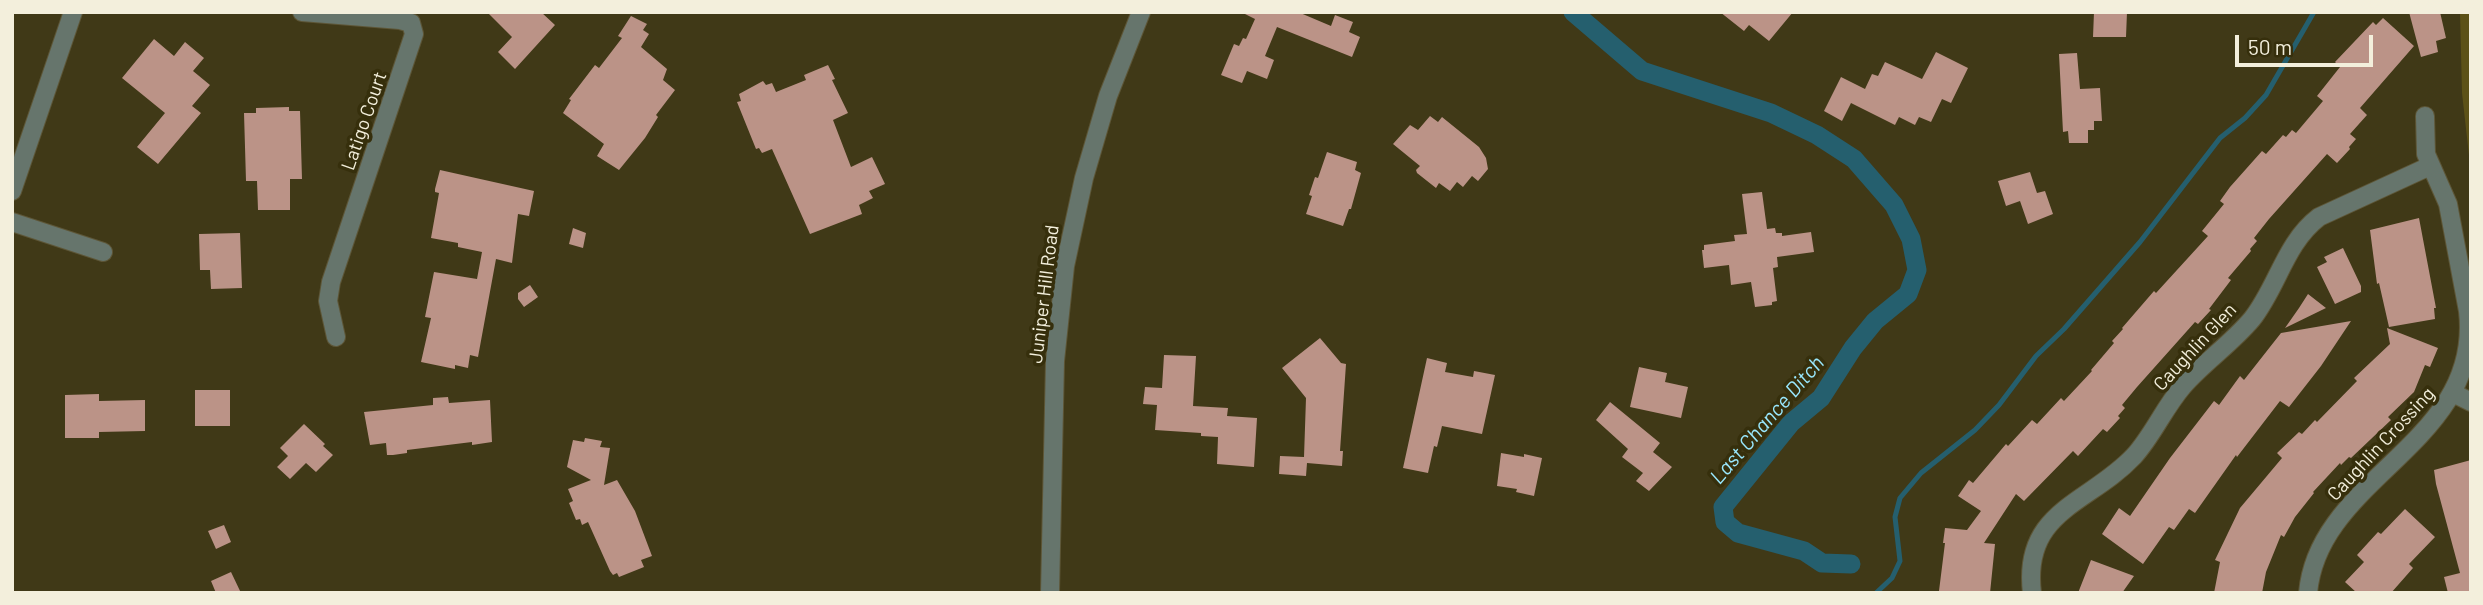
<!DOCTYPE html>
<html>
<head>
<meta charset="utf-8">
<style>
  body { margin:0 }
  #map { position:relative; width:2483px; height:605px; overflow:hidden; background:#403917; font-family:Barlow,sans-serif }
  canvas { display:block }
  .frame { position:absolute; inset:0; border:14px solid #f3efdc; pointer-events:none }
  .scale { position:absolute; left:2235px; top:35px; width:138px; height:32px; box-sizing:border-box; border:4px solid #f3efdc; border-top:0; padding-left:9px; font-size:21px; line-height:24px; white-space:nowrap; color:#f3efdc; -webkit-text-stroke:5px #362f0c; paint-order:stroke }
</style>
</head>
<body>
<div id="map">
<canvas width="2483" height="605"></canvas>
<div class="frame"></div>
<div class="scale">50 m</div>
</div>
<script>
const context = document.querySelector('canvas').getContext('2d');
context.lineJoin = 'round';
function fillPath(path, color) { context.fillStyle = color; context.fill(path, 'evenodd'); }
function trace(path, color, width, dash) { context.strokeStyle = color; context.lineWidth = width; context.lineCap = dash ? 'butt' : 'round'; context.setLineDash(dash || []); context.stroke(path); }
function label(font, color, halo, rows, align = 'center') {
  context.font = font + ' Barlow,sans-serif'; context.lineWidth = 7; context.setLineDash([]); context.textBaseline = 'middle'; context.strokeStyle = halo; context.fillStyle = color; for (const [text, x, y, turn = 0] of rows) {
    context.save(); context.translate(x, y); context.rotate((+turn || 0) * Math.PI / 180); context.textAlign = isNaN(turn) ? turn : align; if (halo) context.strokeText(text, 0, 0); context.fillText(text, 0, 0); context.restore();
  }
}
fillPath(new Path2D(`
  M2460,12H2471V173L2462,93Z`), '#5c5117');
trace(new Path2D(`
  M1876,593L1892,578L1900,561L1895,517L1900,498L1921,473L1975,430L1999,405L2036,356L2064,329L2140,242L2220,138L2245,118L2266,95L2314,12`), '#255f6e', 5);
trace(new Path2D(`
  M1573,12L1642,71L1771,113L1817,135L1854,159L1894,205L1911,239L1917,270L1908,294L1875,321L1853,348L1821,398L1791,423L1723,507L1725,522L1738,533L1804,551L1822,563L1851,564`), '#255f6e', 19);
fillPath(new Path2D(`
  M487,12H541L555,25L515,69L498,52L512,37Z
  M1241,12H1298L1331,26L1335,15L1353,22L1349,32L1360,37L1352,57L1277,27L1265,56L1274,60L1267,79L1247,71L1242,83L1221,75L1234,44L1239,46L1243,38L1246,39L1255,19Z
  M1720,12H1793L1769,41L1749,25L1744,31Z
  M2094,12H2127L2126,37H2093Z
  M2409,12H2440L2446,38L2436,41L2438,52L2421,57Z
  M631,16L647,24L643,30L649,34L641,47L667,69L663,80L675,90L656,115L658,117L645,138L619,170L597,156L604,144L563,113L571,100L569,99L595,65L599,68L622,38L618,36Z
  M2383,18L2414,46L2360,108L2367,115L2350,134L2356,139L2349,147L2350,149L2337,163L2327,154L2269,219L2254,238L2257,241L2250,249L2251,251L2228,278L2231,280L2209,309L2211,310L2198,324L2195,322L2137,387L2122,405L2125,408L2118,416L2120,418L2107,432L2103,429L2078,456L2073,451L2024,501L2016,494L1984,543L1995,544L1990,593L1939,591L1945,543H1943L1945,528L1967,530L1981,511L1958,496L1969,480L1973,483L2006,444L2008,446L2032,420L2037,424L2061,398L2064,401L2092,371L2091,370L2114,343L2112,341L2123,329L2122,328L2154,291L2156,293L2208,236L2202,231L2224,204L2220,201L2230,187L2262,151L2266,154L2283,135L2286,137L2292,130L2296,133L2323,101L2317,96L2340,67L2335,62L2373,22L2376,25Z
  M154,39L174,56L185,42L204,58L193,71L210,85L192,106L201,113L158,164L137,147L165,113L122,78Z
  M1936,52L1968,68L1951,103L1942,99L1931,122L1919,117L1915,125L1899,117L1895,125L1851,103L1842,121L1824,111L1841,77L1865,89L1872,74L1878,76L1885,62L1922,79Z
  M2077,53L2080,89L2100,88L2102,121H2094V130H2088V143H2069L2068,131L2063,132L2059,54Z
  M828,65L835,79L832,80L848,113L833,120L851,167L872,157L885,184L869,191L873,198L859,205L862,214L810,234L772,149L762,153L759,148L756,149L737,102L741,101L739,94L763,81L766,85L772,83L776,92L806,80L804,75Z
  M289,107V111H300L302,179H290V210H258L257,181H246L244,113H256V108Z
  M1430,116L1438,122L1442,117L1479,147L1486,158L1488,169L1478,181L1472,176L1463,187L1457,182L1450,191L1439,183L1436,188L1417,173L1416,170L1420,166L1393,144L1410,125L1418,130Z
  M1327,152L1357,162L1355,170L1361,173L1351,209H1349L1343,226L1306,214L1312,196L1309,195L1315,177L1318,178Z
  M440,170L534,191L529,216L518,214L512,263L496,259L478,357L470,355L468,368L455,365V369L421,362L431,318L425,317L434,272L477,279L482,252L458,247V243L431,238L439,193L435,192V189Z
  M2030,172L2037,193L2045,191L2053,214L2028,224L2020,201L2006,206L1998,181Z
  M1762,192L1767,229L1775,228L1776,233H1782V236L1811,232L1814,252L1777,257L1778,267L1773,268L1777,301L1772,302V305L1755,307L1751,282L1731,285L1729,265L1704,268L1702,250H1704V245L1735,241L1734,235L1747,234L1742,194Z
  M2419,218L2436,308H2434L2435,319L2389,327L2379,283L2377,284L2370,230Z
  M573,228L586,233L583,248L569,244Z
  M240,233L242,288L211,289L210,270H200L199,234Z
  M2343,248L2361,286V292L2335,304L2317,267L2327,262L2324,257Z
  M530,285L538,297L524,307L518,299V293Z
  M2308,294L2326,308L2285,328L2299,308Z
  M2351,321L2321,366L2289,407L2280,401L2237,457L2236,455L2195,513L2189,509L2174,530L2169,527L2143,564L2102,534L2119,508L2130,516L2170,458L2214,401L2219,405L2240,376L2244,380L2281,333Z
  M2387,328L2438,348L2430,367L2425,365L2414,392L2388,417L2391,420L2351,458L2349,457L2341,465L2340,463L2313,492L2314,493L2295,517L2284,537L2281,535L2266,572L2262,593H2214L2220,562L2215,560L2240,508L2282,458L2277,453L2299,432L2302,434L2315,420L2317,422L2357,381L2354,378L2390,344Z
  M1320,338L1341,363L1346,364L1340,451H1343L1342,466L1307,463L1306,476L1279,474L1280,456L1304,457L1306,398L1282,368Z
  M1164,355L1196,356L1193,406L1228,408L1227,416L1257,418L1254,467L1217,464L1218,437L1201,436V433L1155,430L1157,405L1143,404L1145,387L1162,388Z
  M1427,358L1447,363L1445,372L1473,377L1474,371L1495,375L1482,434L1442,426L1437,447L1434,446L1428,473L1403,468Z
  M1639,367L1667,373L1665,382L1688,387L1681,418L1630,407Z
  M195,390H230V426H195Z
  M99,394V401L145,400V431L99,432V438H65V395Z
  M448,397L449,403L490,400L492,442L472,445V442L407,450V453L393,455H387L386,443L370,445L364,412L433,405V398Z
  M1610,402L1660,443L1653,452L1672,467L1649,491L1636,481L1643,473L1622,457L1628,449L1596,420Z
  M304,424L325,444L323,446L333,455L316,472L306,463L290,479L277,467L288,456L280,448Z
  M585,438L602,441L600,447L610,448L604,485L617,480L635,511L652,556L641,560L644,567L619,577L617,573L613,575L610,571L588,522L582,525L580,519L576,520L569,503L573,501L568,489L591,480L567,467L573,440L584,442Z
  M1501,453L1524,457V454L1542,458L1534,496L1516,492L1517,489L1497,486Z
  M2471,460V593H2448L2444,577L2460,573L2436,484L2434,470Z
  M2405,509L2435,537L2409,564L2413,568L2391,593H2357L2345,582L2364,562L2357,555L2378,532L2381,534Z
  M224,525L231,542L216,549L208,531Z
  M2091,560L2134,576L2122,593H2078Z
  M231,572L241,593H216L211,581Z`), '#bb9387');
const minor = new Path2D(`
  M302,12L400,20L411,23L414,34L331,282L328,301L336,337
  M12,191L73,12
  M12,222L103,252
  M2455,394L2471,402
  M1050,593L1055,361L1065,266L1084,178L1108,96L1141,12
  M2032,593C2022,510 2089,504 2134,456C2153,435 2164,408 2183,386C2204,362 2231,344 2252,319C2278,286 2285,243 2319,217L2430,166
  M2308,593C2318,476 2483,444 2468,311L2448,204L2426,154L2425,116`);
trace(minor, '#5d5637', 20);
trace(minor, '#66756c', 18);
label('19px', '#f3efdc', '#362f0c', [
  ["Latigo Court",364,121,-71],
  ["Juniper Hill Road",1044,294,-83],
  ["Caughlin Glen",2195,347,-47],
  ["Caughlin Crossing",2381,444,-47]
]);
label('italic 21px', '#99e7fd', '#362f0c', [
  ["Last Chance Ditch",1767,420,-49]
]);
</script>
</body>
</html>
